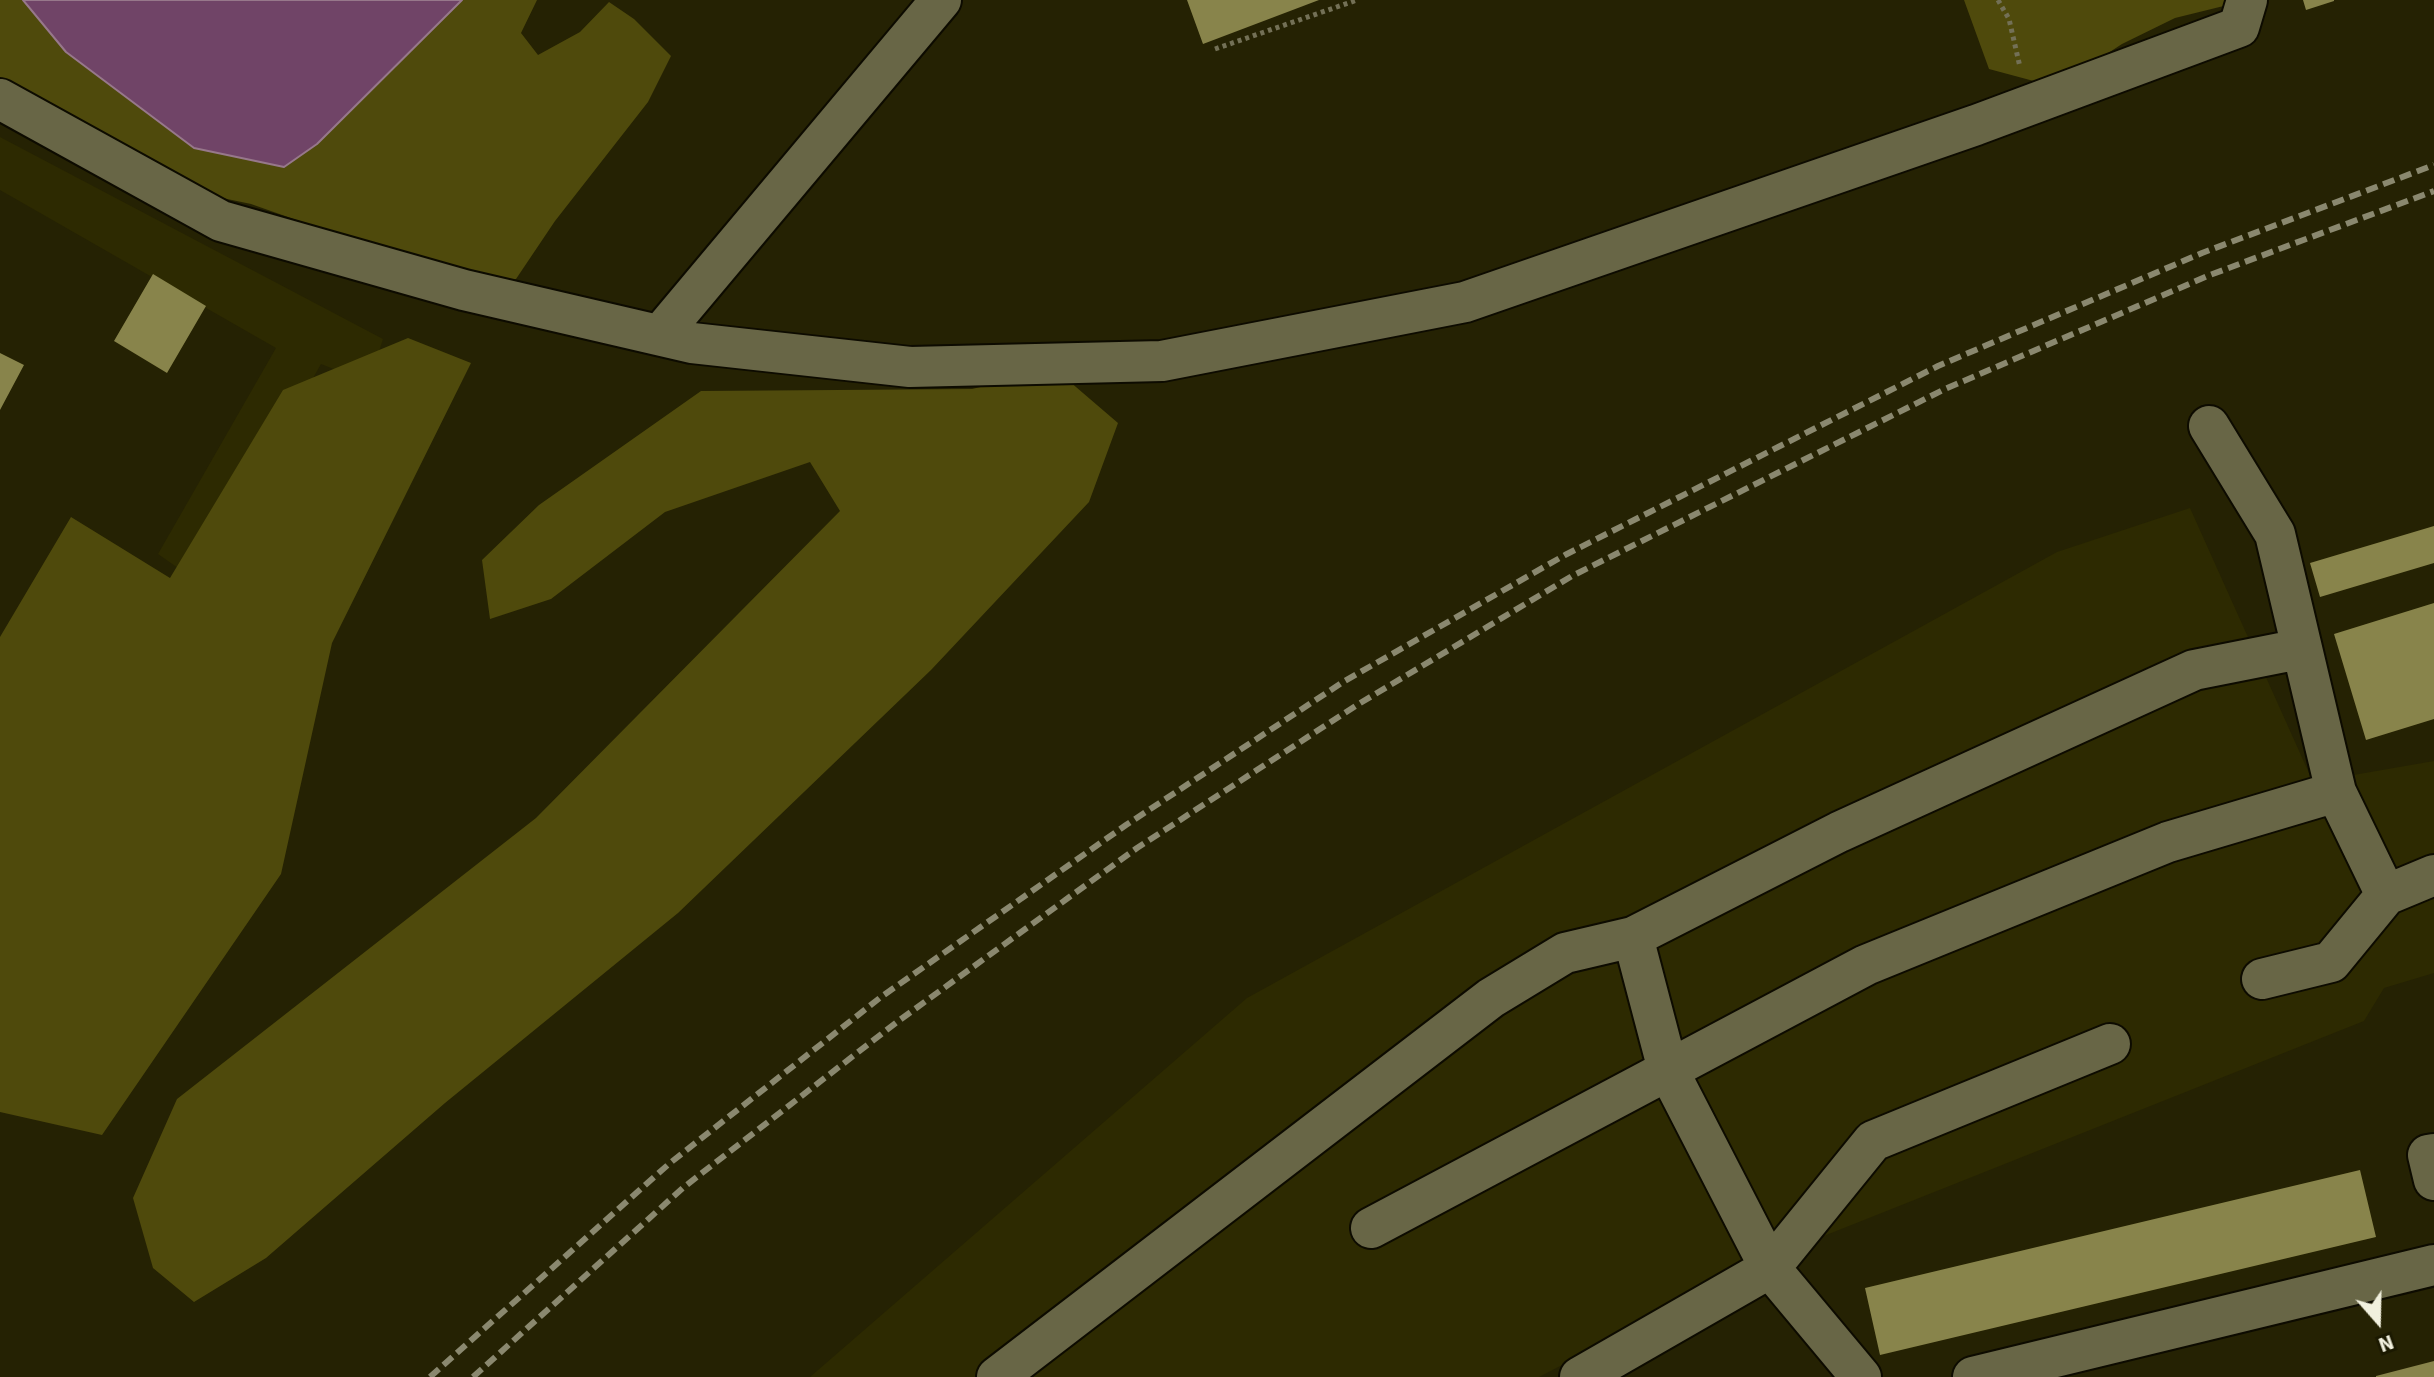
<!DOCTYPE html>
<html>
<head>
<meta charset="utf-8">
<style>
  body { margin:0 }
  #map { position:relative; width:2434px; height:1377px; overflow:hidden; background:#252203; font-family:"Source Sans 3",sans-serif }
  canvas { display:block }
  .north { position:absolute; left:2338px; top:1281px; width:80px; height:80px; -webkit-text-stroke:6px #1b1900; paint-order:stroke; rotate:160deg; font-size:22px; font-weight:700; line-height:32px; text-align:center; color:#f1f0de }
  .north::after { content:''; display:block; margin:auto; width:28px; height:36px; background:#f1f0de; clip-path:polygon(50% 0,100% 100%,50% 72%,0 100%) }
</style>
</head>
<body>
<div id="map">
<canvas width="2434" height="1377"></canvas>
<div class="north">N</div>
</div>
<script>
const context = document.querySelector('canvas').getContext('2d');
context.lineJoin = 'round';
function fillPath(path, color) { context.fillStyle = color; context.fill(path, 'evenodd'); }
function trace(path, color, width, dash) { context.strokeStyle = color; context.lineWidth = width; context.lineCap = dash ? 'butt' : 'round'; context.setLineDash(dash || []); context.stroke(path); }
fillPath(new Path2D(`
  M0,137L383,339L369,383L321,364L198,582L158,554L276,348L0,190Z
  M2190,508L2313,782L2434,761V973L2384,988L2364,1021L1766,1259L1539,1377H810L1247,998L2057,552Z`), '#2d2a01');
fillPath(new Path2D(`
  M0,0H23L66,52L284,167L317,144L462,0H537L521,33L538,55L580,32L609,2L634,19L671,56L648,102L555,221L516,279L492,289L251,204L189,191L0,91Z
  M1964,0H2248L2175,18L2122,44L2056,87L1989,69Z
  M408,338L471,363L332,643L281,874L102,1135L0,1112V637L71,517L170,578L283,390Z
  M1055,369L1118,423L1089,502L931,670L678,913L445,1103L266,1258L194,1302L153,1268L133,1198L177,1099L536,818L840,511L810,462L665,512L551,599L490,619L482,560L539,505L701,391L972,389Z`), '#4f4a0c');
const water = new Path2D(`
  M23,0H462L317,144L284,167L194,148L66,52Z`);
fillPath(water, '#704467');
trace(water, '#97788b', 2);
fillPath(new Path2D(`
  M1187,0H1319L1203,44Z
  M2303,0H2334V1L2306,10Z
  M153,274L206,306L167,373L114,341Z
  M0,353L24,365L0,410Z
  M2434,526V563L2320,597L2310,563Z
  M2434,603V719L2366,740L2334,634Z
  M2360,1170L2376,1237L1880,1355L1865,1288Z
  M2434,1361V1377H2376V1376Z`), '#88844b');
const minor = new Path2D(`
  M0,99L221,221L464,290L692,343L910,367L1162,361L1465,302L1976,125L2239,27L2247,0
  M660,335L941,0
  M2209,426L2275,534L2336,792
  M1633,937L1668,1070L1770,1268L1861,1377
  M2262,979L2331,962L2386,895
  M2434,1154L2428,1155L2434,1180
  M1371,1228L1866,965L2168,842L2336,792L2386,895L2434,875
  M997,1377L1491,998L1565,953L1633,937L1839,832L2194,670L2300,649
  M1580,1377L1770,1268L1873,1141L2110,1044
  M1973,1377L2434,1265`);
trace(minor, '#0d0b00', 44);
trace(new Path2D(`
  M1998,0L2009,19L2020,67
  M1215,49L1357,0`), '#737056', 5, [4, 4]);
trace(minor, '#686646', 40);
trace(new Path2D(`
  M430,1377L670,1163L881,997L1126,825L1343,682L1565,555L1938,366L2202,253L2434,165
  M473,1377L684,1187L897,1022L1137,848L1357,705L1572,576L1945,389L2210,275L2434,191`), '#8a886f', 6, [12, 6]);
</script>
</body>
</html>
